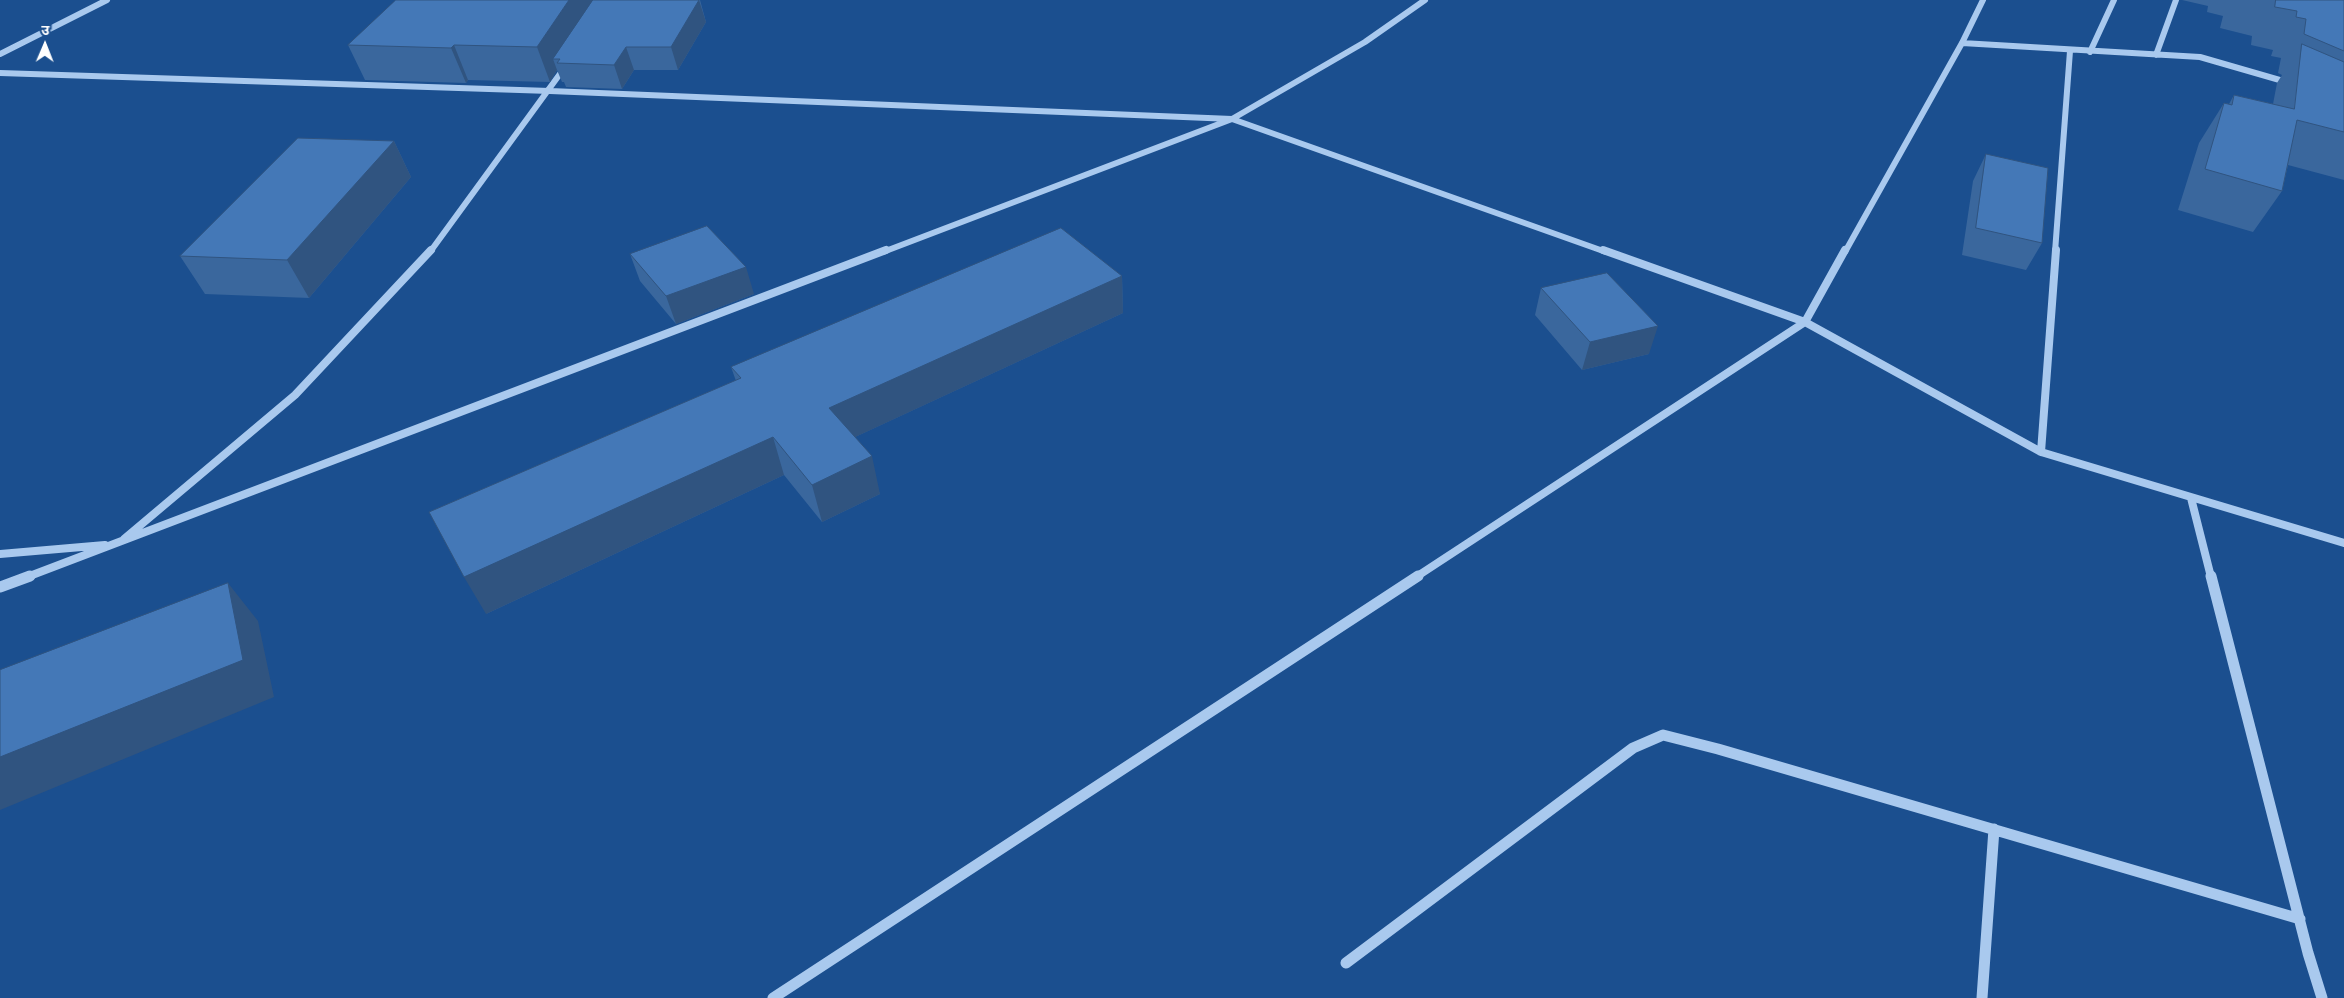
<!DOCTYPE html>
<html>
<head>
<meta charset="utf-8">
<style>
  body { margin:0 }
  #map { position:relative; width:2344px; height:998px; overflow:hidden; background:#1b4f8f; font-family:Raleway,"Noto Sans Devanagari",sans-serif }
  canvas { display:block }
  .north { position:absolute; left:20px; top:20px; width:50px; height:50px; -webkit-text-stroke:4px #1b4f8f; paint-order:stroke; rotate:1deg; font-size:14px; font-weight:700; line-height:20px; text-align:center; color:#fff }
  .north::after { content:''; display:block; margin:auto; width:18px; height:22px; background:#fff; clip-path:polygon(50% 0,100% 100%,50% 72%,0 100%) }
</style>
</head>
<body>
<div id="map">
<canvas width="2344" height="998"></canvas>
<div class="north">उ</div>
</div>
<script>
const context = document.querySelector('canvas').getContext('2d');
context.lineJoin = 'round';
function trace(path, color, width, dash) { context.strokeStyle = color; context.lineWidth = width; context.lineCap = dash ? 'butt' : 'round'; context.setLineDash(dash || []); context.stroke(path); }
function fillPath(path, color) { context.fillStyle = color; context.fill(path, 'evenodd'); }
trace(new Path2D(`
  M1962,43L2200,57L2290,83
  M2090,52L2114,0
  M0,54L107,0
  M2156,55L2176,0
  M0,73L550,91L1232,119L1606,252
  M430,252L565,67
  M883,252L1232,119L1365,42L1425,0
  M1845,252L1962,43L1983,0
  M2055,252L2070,51`), '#a9c9ee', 6);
trace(new Path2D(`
  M1603,250L1805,322L2041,452L2056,250
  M2041,452L2344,543
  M2191,498L2211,577
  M124,539L295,395L431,250
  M0,554L105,545
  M27,577L886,250
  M1416,577L1805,322L1845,250`), '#a9c9ee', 8);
trace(new Path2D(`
  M2211,576L2308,953L2322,998
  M0,587L30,576
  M1346,963L1633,748L1663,735L1718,749L2300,919
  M773,998L1418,576
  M1982,998L1994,829`), '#a9c9ee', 11);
fillPath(new Path2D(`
  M396,0H700L706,22L678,70H634L622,89L566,87L564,82H562L557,70L550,82L468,80L466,83L365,80L348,45Z
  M2182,0H2344V180L2288,165L2282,191L2253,232L2178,210L2199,143L2224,103L2229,104L2234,95L2273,104L2277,83L2282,75L2278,73L2281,58L2271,56L2273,50L2251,45L2252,36L2220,28L2223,16L2207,12L2208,6Z
  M394,141L411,177L309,298L205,294L180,256Z
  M1986,154L2042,243L2026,270L1962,255L1973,181Z
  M630,254L754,294L676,324L640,281Z
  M1122,276L1123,313L855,437L880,494L822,522L784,475L486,614L736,381L731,367Z
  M1541,288L1649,354L1582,370L1535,315Z`), '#3a679d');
fillPath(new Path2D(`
  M569,0H600L560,59H553L557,70L550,82L537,47Z
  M699,0L706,22L678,70L671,47Z
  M454,45L468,80L466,83L451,48Z
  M626,47L634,70L622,89L614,65Z
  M394,141L411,177L309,298L287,260Z
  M746,267L754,294L676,324L666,296Z
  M1122,276L1123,313L838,445L829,408Z
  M1658,326L1649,354L1582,370L1590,342Z
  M773,437L784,475L486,614L464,577Z
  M872,456L880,494L822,522L812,485Z
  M228,583L258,621L274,697L0,810V757Z`), '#305480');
const building = new Path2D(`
  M396,0H569L537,47L454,45L451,48L348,45Z
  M593,0H699L671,47H626L614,65L557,63L560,59H553Z
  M2276,0H2344V51L2304,34L2306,19L2296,17L2297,11L2275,7Z
  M2302,44L2344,62V132L2297,120L2282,191L2205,169L2224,103L2232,105L2234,95L2294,109Z
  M298,138L394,141L287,260L180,256Z
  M1986,154L2048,168L2042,243L1976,228Z
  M707,226L746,267L666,296L630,254Z
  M1061,228L1122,276L829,408L872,456L812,485L773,437L464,577L429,512L741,378L731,367Z
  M1607,273L1658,326L1590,342L1541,288Z
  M228,583L243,660L0,757V670Z`);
fillPath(building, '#4478b7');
trace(building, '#305480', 1);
</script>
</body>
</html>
